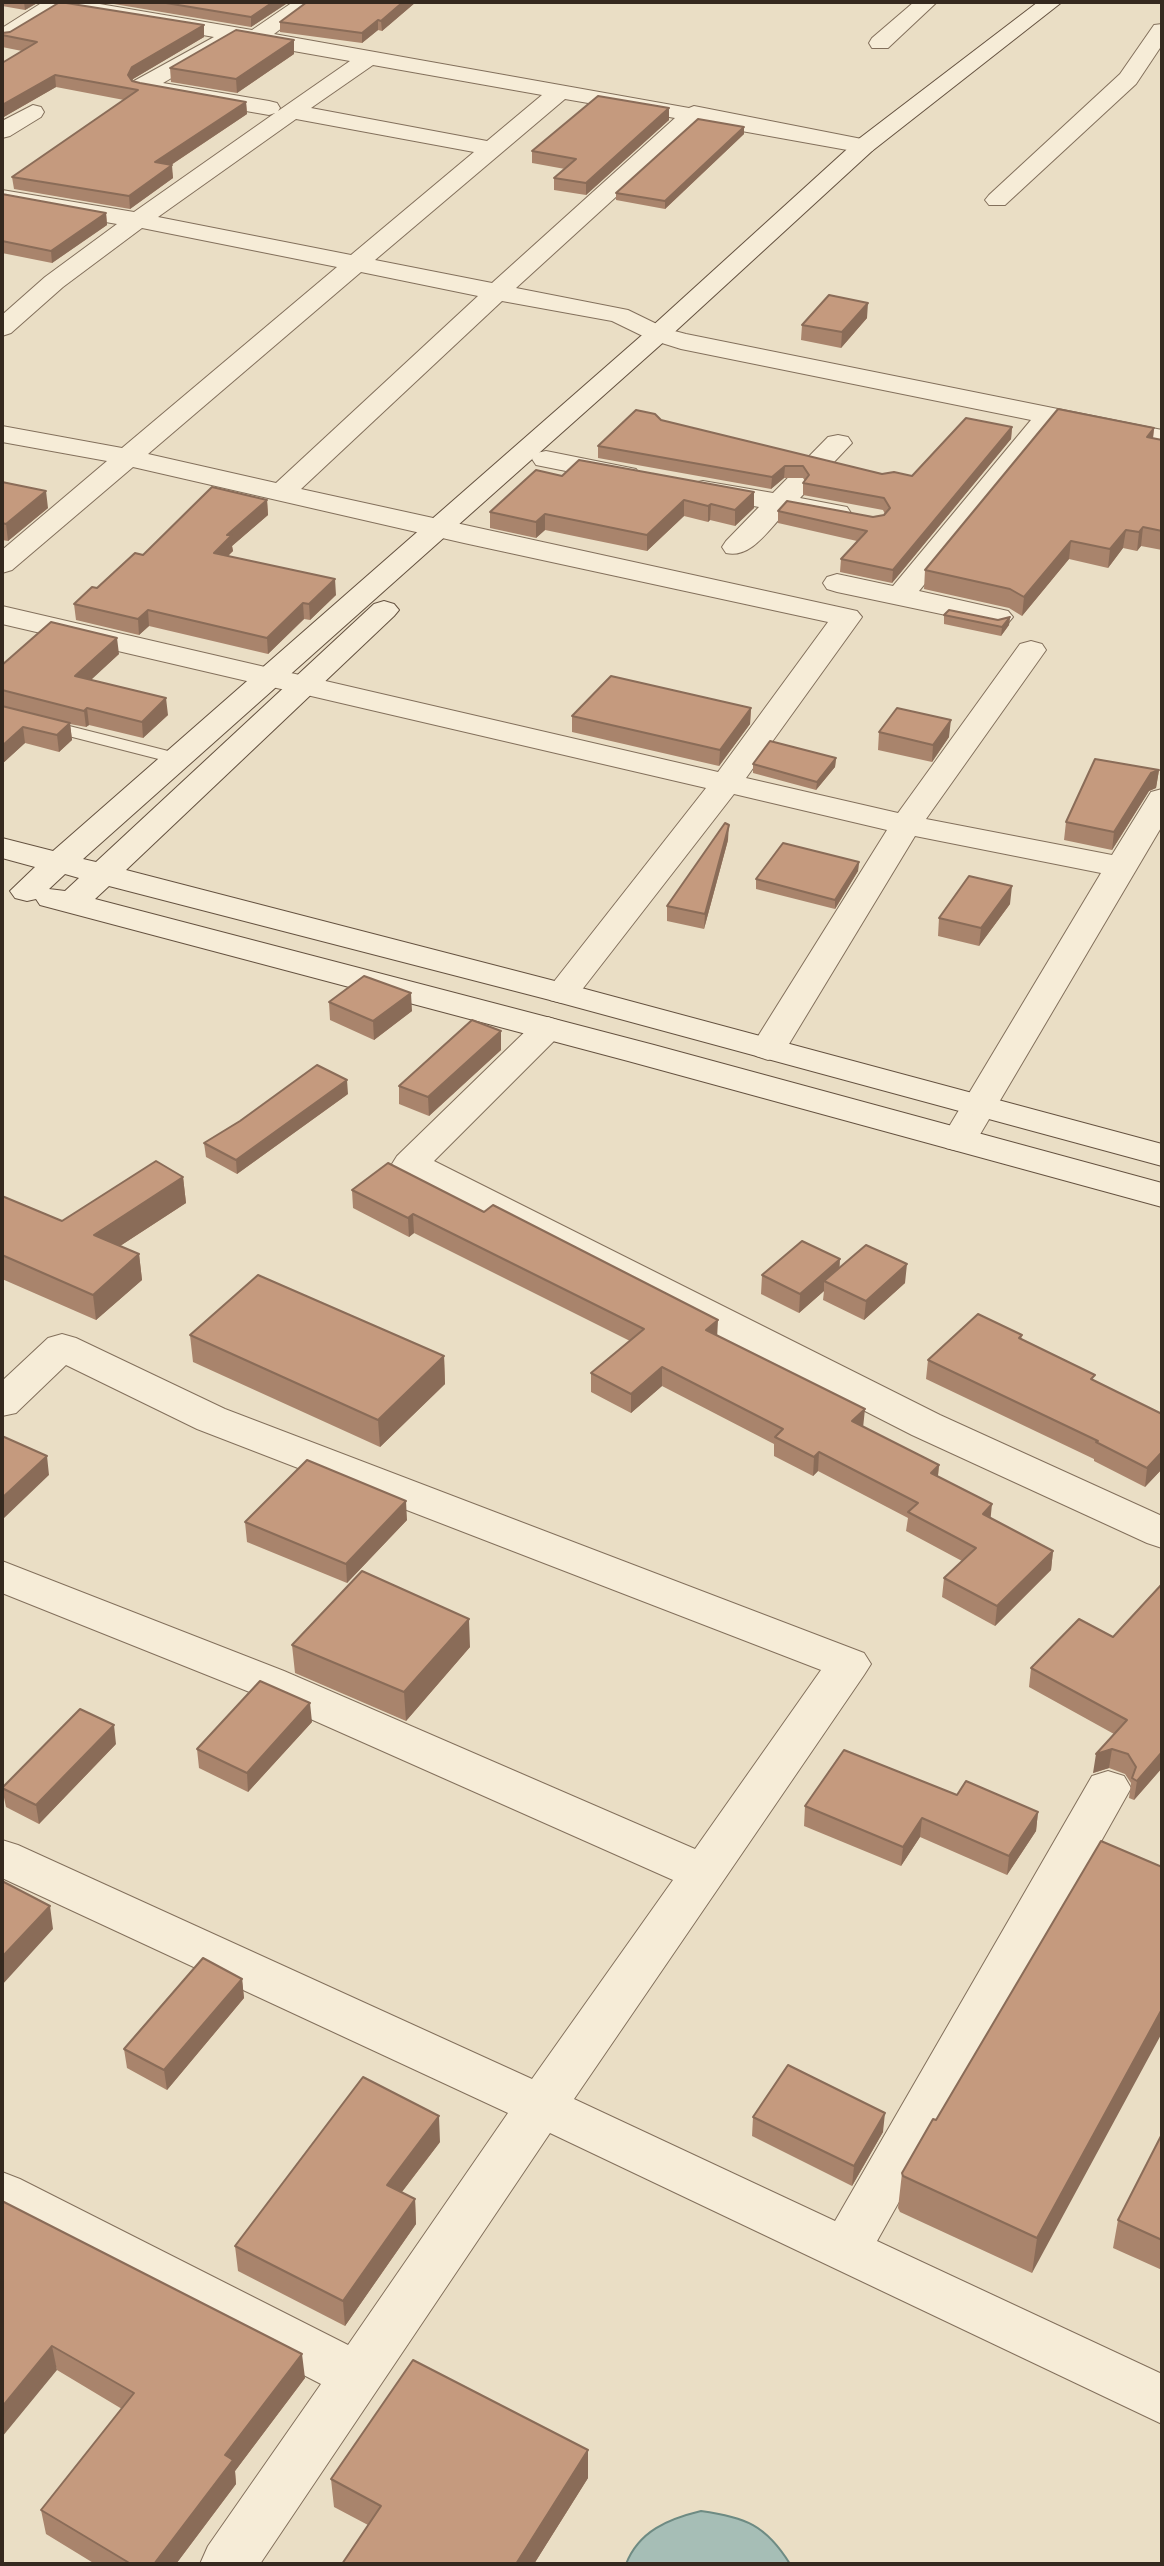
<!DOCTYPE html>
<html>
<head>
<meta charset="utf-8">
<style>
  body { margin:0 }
  #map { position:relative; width:1164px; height:2566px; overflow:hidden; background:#eadec5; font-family:"Zilla Slab",serif }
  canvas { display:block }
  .frame { position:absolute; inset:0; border:4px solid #35291f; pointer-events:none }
</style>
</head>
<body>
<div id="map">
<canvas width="1164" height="2566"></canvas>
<div class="frame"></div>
</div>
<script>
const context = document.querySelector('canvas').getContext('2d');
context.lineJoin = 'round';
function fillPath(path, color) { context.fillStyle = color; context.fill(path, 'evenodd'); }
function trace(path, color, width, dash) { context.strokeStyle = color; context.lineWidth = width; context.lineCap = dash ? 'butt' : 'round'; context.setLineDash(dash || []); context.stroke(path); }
const water = new Path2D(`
  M701,2511C745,2517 766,2525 790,2564H626C639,2531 668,2519 701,2511Z`);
fillPath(water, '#a6beb6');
trace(water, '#6e8b83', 2);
const lane = new Path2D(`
  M2,709L184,755L187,759L178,764L2,719Z`);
const street = new Path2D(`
  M43,2H88L252,30L293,2H316L274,34L689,108L694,106L872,141L876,146L872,151L864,153L697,123L516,288L628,310L667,329L686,334L1162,430V446L1055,424L919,591L1008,611L1013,617L1008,623L998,626L837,592L827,589L823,583L827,577L837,574L893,586L1031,420L681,349L649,339L612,321L502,301L301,489L857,611L862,617L746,778L898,813L1020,644L1031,641L1042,644L1046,650L926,819L1112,855L1151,792L1162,789V826L972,1148L959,1151L946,1148L941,1140L1101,873L915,836L786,1049L780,1056L768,1060L756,1056L750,1049L887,830L734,794L574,1000L562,1003L550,1000L545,993L706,788L2,624V606L718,772L828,622L464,543L133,467L12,570L2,573V550L107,461L2,442V426L122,448L337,267L142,228L63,287L11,333L2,336V315L45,277L117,224L2,204V190L134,212L275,113L269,115L142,93L134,91L131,86L134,81L214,37L62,10L10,42L2,43V28ZM220,38L350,61L278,111L280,108L277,103L269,101L163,83L223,48L226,43ZM373,65L542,95L487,141L311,108ZM565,99L675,118L492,283L375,260ZM296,119L474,152L351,255L158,217ZM361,272L478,296L276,483L148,454Z
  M914,2H937L888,48H872L869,43L872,38Z
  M1162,24V45L1136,84L1005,205H989L985,200L989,195L1120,74L1154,25Z
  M33,105L41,107L44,112L41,117L10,136L2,138V121Z
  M838,435L848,437L852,443L800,498L847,507L851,513L847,519L837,521L786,512C769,529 751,559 726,553L722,547L726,541L759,507L693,495L689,489L693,483L703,481L773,493L828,437Z
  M546,451L636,469L640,475L636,481L626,483L536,465L532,459L536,453Z
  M548,1017L560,1021L566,1028L560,1035L434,1161L940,1415L1162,1516V1548L1147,1543L912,1435L397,1172L392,1164L397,1156L536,1021Z
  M62,1334L76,1338L225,1409L864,1653L871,1664L864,1675L574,2099L835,2221L1092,1776L1108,1771L1124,1776L1131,1788L877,2241L1162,2374V2424L550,2133L260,2564H200L208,2546L321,2384L2,2219V2172L20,2179L348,2345L508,2113L2,1878V1840L18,1845L532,2079L673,1880L252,1693L2,1593V1561L284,1671L695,1849L821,1670L197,1429L66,1365L16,1413L2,1416V1381L48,1338Z`);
const secondary = new Path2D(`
  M1038,2H1062L872,151L667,339L83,859L96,862L374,604L384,601L394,604L399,610L394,616L126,870L574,986L1162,1144V1166L550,1000L109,886L95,899L654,1045L1162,1183V1207L628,1061L40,905L36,899L27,901L15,898L10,891L35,867L2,858V838L53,851L649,329L856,141ZM65,874L79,878L65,891L49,889Z`);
trace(lane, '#83705c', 2);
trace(street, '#83705c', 2);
trace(secondary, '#655240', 2);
fillPath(lane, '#f6ecd7');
fillPath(street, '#f6ecd7');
fillPath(secondary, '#f6ecd7');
fillPath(new Path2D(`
  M2,2H39L25,10L2,6Z
  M102,2H289L251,27Z
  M416,2L382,31L378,30L362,43L280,32V22Z
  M204,25V37L133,79L132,81L140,83L246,102L247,114L171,165L173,178L130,209L14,189L12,177L124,100L56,87L2,118V63L22,51L2,47V33Z
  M294,54L237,93L171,82L170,68Z
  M669,108V120L586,195L554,190V178L565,169L532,163V151Z
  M744,127V134L665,209L616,200V193Z
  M2,194L106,213L107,225L52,263L2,253Z
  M867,318L841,348L801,340L802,325Z
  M661,420L882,474L912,476L1012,427L1011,439L892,583L840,572L841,559L857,541L778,523V511L873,517L884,515L885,514L883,510L803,495V483L805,481L803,478H784L771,489L598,458V446Z
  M1154,428L1153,438L1162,440V550L1141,546L1137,551L1123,548L1108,568L1069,559L1022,616L1009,608L924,589L925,570Z
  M562,476L754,508L735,526L710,520L708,522L684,516L647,551L545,530L536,538L490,528V512Z
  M2,482L48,508L8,541L2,540Z
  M267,500L268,515L232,546L233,551L228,556L336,595L310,620L304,619L268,654L149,626L139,635L76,620L74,604L143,555Z
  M944,615L998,620L1010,617L1009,625L1001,636L944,624Z
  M119,654L90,680L168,715L143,738L89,725L86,727L70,724L72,740L59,752L25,743L2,764V665Z
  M751,708L750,724L719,766L572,732V716Z
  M879,732L949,737L932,762L878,750Z
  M836,758L835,767L816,790L753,773V764Z
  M1159,770L1156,788L1149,791L1112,850L1064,840L1066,822Z
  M728,840L704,929L667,921V906Z
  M859,862L858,871L835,909L756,889V879Z
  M1010,904L979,946L938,936L939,918Z
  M329,1002L412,1011L374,1040L330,1020Z
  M501,1031V1050L429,1116L399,1104V1086Z
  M348,1094L237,1174L206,1157L204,1143Z
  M183,1177L186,1203L120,1246L139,1254L142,1280L96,1320L2,1279V1196L62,1221Z
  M352,1190L717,1336L863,1427L939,1465L938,1476L991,1518L1053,1551L1051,1570L995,1626L942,1597L944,1578L962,1561L906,1531L908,1518L818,1471L813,1476L774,1456V1444L662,1386L631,1413L591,1392V1373L630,1341L414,1233L409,1237L353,1208Z
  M839,1268L905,1283L864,1320L823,1300L824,1291L799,1313L761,1294L762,1275Z
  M190,1335L444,1356L445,1384L380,1447L193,1362Z
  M1022,1335L1021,1340L1095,1381L1162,1414V1469L1145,1487L1094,1461V1459L926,1379L928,1360Z
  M407,1520L347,1583L247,1542L245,1522Z
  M1079,1619L1162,1768L1134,1800L1129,1798L1131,1783L1125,1774L1109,1768L1093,1773L1114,1734L1029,1687L1031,1668Z
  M292,1645L470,1647L406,1721L295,1673Z
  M312,1722L248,1792L199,1768L197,1749Z
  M116,1744L39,1824L6,1807L2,1788Z
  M957,1795L1038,1812L1036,1831L1007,1875L920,1837L901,1866L804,1826L805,1806Z
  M1162,1867L1032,2273L900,2212L898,2208L902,2173L936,2120Z
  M242,1979L244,1998L167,2090L127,2068L124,2049Z
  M753,2117L883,2132L852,2186L752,2136Z
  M1162,2134V2270L1113,2248L1118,2220Z
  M440,2142L402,2192L415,2199L416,2224L345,2326L238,2271L235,2246Z
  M2,2201L305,2378L235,2471L236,2484L176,2564H95L46,2534L41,2510L122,2409L57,2370Z
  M588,2450V2478L534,2564H342L368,2525L334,2507L331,2479Z`), '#a9846c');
fillPath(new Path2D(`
  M24,2H39L25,10Z
  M273,2H289L251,27V17Z
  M403,2H416L382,31L381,21Z
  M378,20V30L362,43V33Z
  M204,25V37L133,79L129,87L128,75L132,67Z
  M294,40V54L237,93L236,79Z
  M55,75L56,87L2,118V105Z
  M246,102L247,114L156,175L155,162Z
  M669,108V120L586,195V183Z
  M744,127V134L665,209V201Z
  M172,165L173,178L130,209L129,196Z
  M106,213L107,225L52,263L51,251Z
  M868,303L867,318L841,348L842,332Z
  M1012,427L1011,439L892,583L893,570Z
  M1154,428L1152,447L1147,437Z
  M785,466L784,478L771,489L772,477Z
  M46,491L48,508L8,541L6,524Z
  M754,492V508L735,526V510Z
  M267,500L268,515L232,546L233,551L215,568L214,553L227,535Z
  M684,500V516L647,551V535Z
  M711,504L710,520L708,522V506Z
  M545,514V530L536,538V522Z
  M1143,527L1141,546L1137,551L1139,532Z
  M1126,530L1123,548L1108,568L1110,549Z
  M1071,541L1069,559L1022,616L1024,597Z
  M335,579L336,595L310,620L309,604Z
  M303,603L304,619L268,654L267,638Z
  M148,610L149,626L139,635L138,619Z
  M1010,617L1009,625L1001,636L1002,627Z
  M117,638L119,654L77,693L75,676Z
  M166,698L168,715L143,738L142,722Z
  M87,708L89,725L86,727L84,711Z
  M751,708L750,724L719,766L720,750Z
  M951,720L949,737L932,762L933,745Z
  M70,723L72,740L59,752L57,735Z
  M23,727L25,743L2,764V746Z
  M836,758L835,767L816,790L817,782Z
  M1159,770L1156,788L1149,791L1112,850L1114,832L1151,773Z
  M729,825L728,840L704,929L705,914Z
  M859,862L858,871L835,909V900Z
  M1012,886L1010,904L979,946L981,928Z
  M411,993L412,1011L374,1040L373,1021Z
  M501,1031V1050L429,1116L428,1097Z
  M347,1080L348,1094L237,1174L236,1160Z
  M183,1177L186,1203L97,1261L94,1235Z
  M413,1214L414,1233L409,1237L408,1218Z
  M139,1254L142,1280L96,1320L93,1295Z
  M840,1259L839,1278L824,1281V1291L799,1313L800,1294Z
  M907,1264L905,1283L864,1320L866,1301Z
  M718,1320L717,1339L706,1330Z
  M444,1356L445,1384L380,1447L378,1420Z
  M662,1367V1386L631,1413V1394Z
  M865,1409L863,1428L852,1421Z
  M819,1452L818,1471L813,1476L814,1457Z
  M1162,1452V1469L1145,1487L1147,1468Z
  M47,1456L49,1475L2,1520V1498Z
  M939,1465L937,1484L931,1473Z
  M406,1501L407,1520L347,1583L346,1564Z
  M992,1504L990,1524L983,1514Z
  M1053,1551L1051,1570L995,1626L997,1606Z
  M469,1619L470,1647L406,1721L404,1692Z
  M310,1703L312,1722L248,1792L247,1773Z
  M114,1725L116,1744L39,1824L36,1805Z
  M1112,1749L1109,1768L1093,1773L1096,1754Z
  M1162,1752V1768L1134,1800L1137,1781Z
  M1038,1812L1036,1831L1007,1875L1009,1856Z
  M922,1818L920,1837L901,1866L903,1847Z
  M50,1906L53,1929L2,1985V1957Z
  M242,1979L244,1998L167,2090L164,2070Z
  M1162,2009V2033L1032,2273L1037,2238Z
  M885,2113L883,2132L852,2186L854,2166Z
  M439,2116L440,2142L388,2210L387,2185Z
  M415,2199L416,2224L345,2326L343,2301Z
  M52,2346L57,2370L2,2437V2407Z
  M302,2354L305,2378L235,2471L236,2484L176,2564H154L225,2455Z
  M588,2450V2478L534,2564H516Z`), '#8a6c58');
const building = new Path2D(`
  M60,2L204,25L132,67L128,75L132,81L140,83L246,102L155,162L172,165L129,196L12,177L138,90L55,75L2,105V63L37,42L2,35V33L10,32Z
  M160,2H273L251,17Z
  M307,2H403L381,21L378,20L362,33L280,22Z
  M236,30L294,40L236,79L170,68Z
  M598,96L669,108L586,183L554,178L576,159L532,151Z
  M698,119L744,127L665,201L616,193Z
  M2,194L106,213L51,251L2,241Z
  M829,295L868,303L842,332L802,325Z
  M1058,409L1154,428L1147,437L1162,440V531L1143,527L1139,532L1126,530L1110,549L1071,541L1024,597L1010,589L925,570Z
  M636,410L655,414L661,420L882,474L894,472L912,476L966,418L1012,427L893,570L841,559L867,531L778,511L787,501L873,517L884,515L890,508L884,498L803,483L809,475L803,466H785L772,477L598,446Z
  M579,460L754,492L735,510L711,504L708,506L684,500L647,535L545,514L536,522L490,512L536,470L562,476Z
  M2,482L46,491L6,524L2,523Z
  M212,487L267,500L227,535H232L214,553L335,579L309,604L303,603L267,638L148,610L138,619L74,604L92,587L97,588L135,553L143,555Z
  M949,610L998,620L1010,617L1002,627L944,615Z
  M51,622L117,638L75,676L166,698L142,722L87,708L84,711L2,690V665Z
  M611,676L751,708L720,750L572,716Z
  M2,706L70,723L57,735L23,727L2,746Z
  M897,708L951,720L933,745L879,732Z
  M770,741L836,758L817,782L753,764Z
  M1095,759L1159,770L1151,773L1114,832L1066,822Z
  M725,823L729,825L705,914L667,906Z
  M783,843L859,862L835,900L756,879Z
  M969,876L1012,886L981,928L939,918Z
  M364,976L411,993L373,1021L329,1002Z
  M472,1020L501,1031L428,1097L399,1086Z
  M317,1065L347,1080L236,1160L204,1143L240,1121Z
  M156,1161L183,1177L94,1235L139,1254L93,1295L2,1255V1196L62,1221Z
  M388,1163L484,1212L493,1205L718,1320L706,1330L865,1409L852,1421L939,1465L931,1473L992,1504L983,1514L1053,1551L997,1606L944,1578L976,1548L908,1512L918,1503L819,1452L814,1457L775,1437L783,1429L662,1367L631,1394L591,1373L644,1329L413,1214L408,1218L352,1190Z
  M802,1241L840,1259L800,1294L762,1275Z
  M866,1245L907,1264L866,1301L824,1281Z
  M258,1275L444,1356L378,1420L190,1335Z
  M978,1314L1022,1335L1019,1338L1095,1375L1091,1379L1162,1414V1452L1147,1468L1096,1442L1098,1441L928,1360Z
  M2,1436L47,1456L2,1498Z
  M307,1460L406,1501L346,1564L245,1522Z
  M362,1571L469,1619L404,1692L292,1645Z
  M1162,1584V1752L1137,1781L1132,1778L1136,1767L1128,1754L1112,1749L1096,1754L1127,1720L1031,1668L1079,1619L1113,1637Z
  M260,1681L310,1703L247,1773L197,1749Z
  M80,1709L114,1725L36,1805L2,1788Z
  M844,1750L957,1795L966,1781L1038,1812L1009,1856L922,1818L903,1847L805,1806Z
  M1101,1841L1162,1867V2009L1037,2238L903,2176L902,2173L933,2119L936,2120Z
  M2,1881L50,1906L2,1957Z
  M203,1958L242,1979L164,2070L124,2049Z
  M788,2065L885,2113L854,2166L753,2117Z
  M363,2077L439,2116L387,2185L415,2199L343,2301L235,2246Z
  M1162,2134V2240L1118,2220Z
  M2,2201L302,2354L225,2455L233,2460L154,2564H131L41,2510L134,2393L52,2346L2,2407Z
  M413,2360L588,2450L516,2564H342L381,2506L331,2479Z`);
fillPath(building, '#c59a7e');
trace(building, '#8a6c58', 2);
</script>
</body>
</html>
